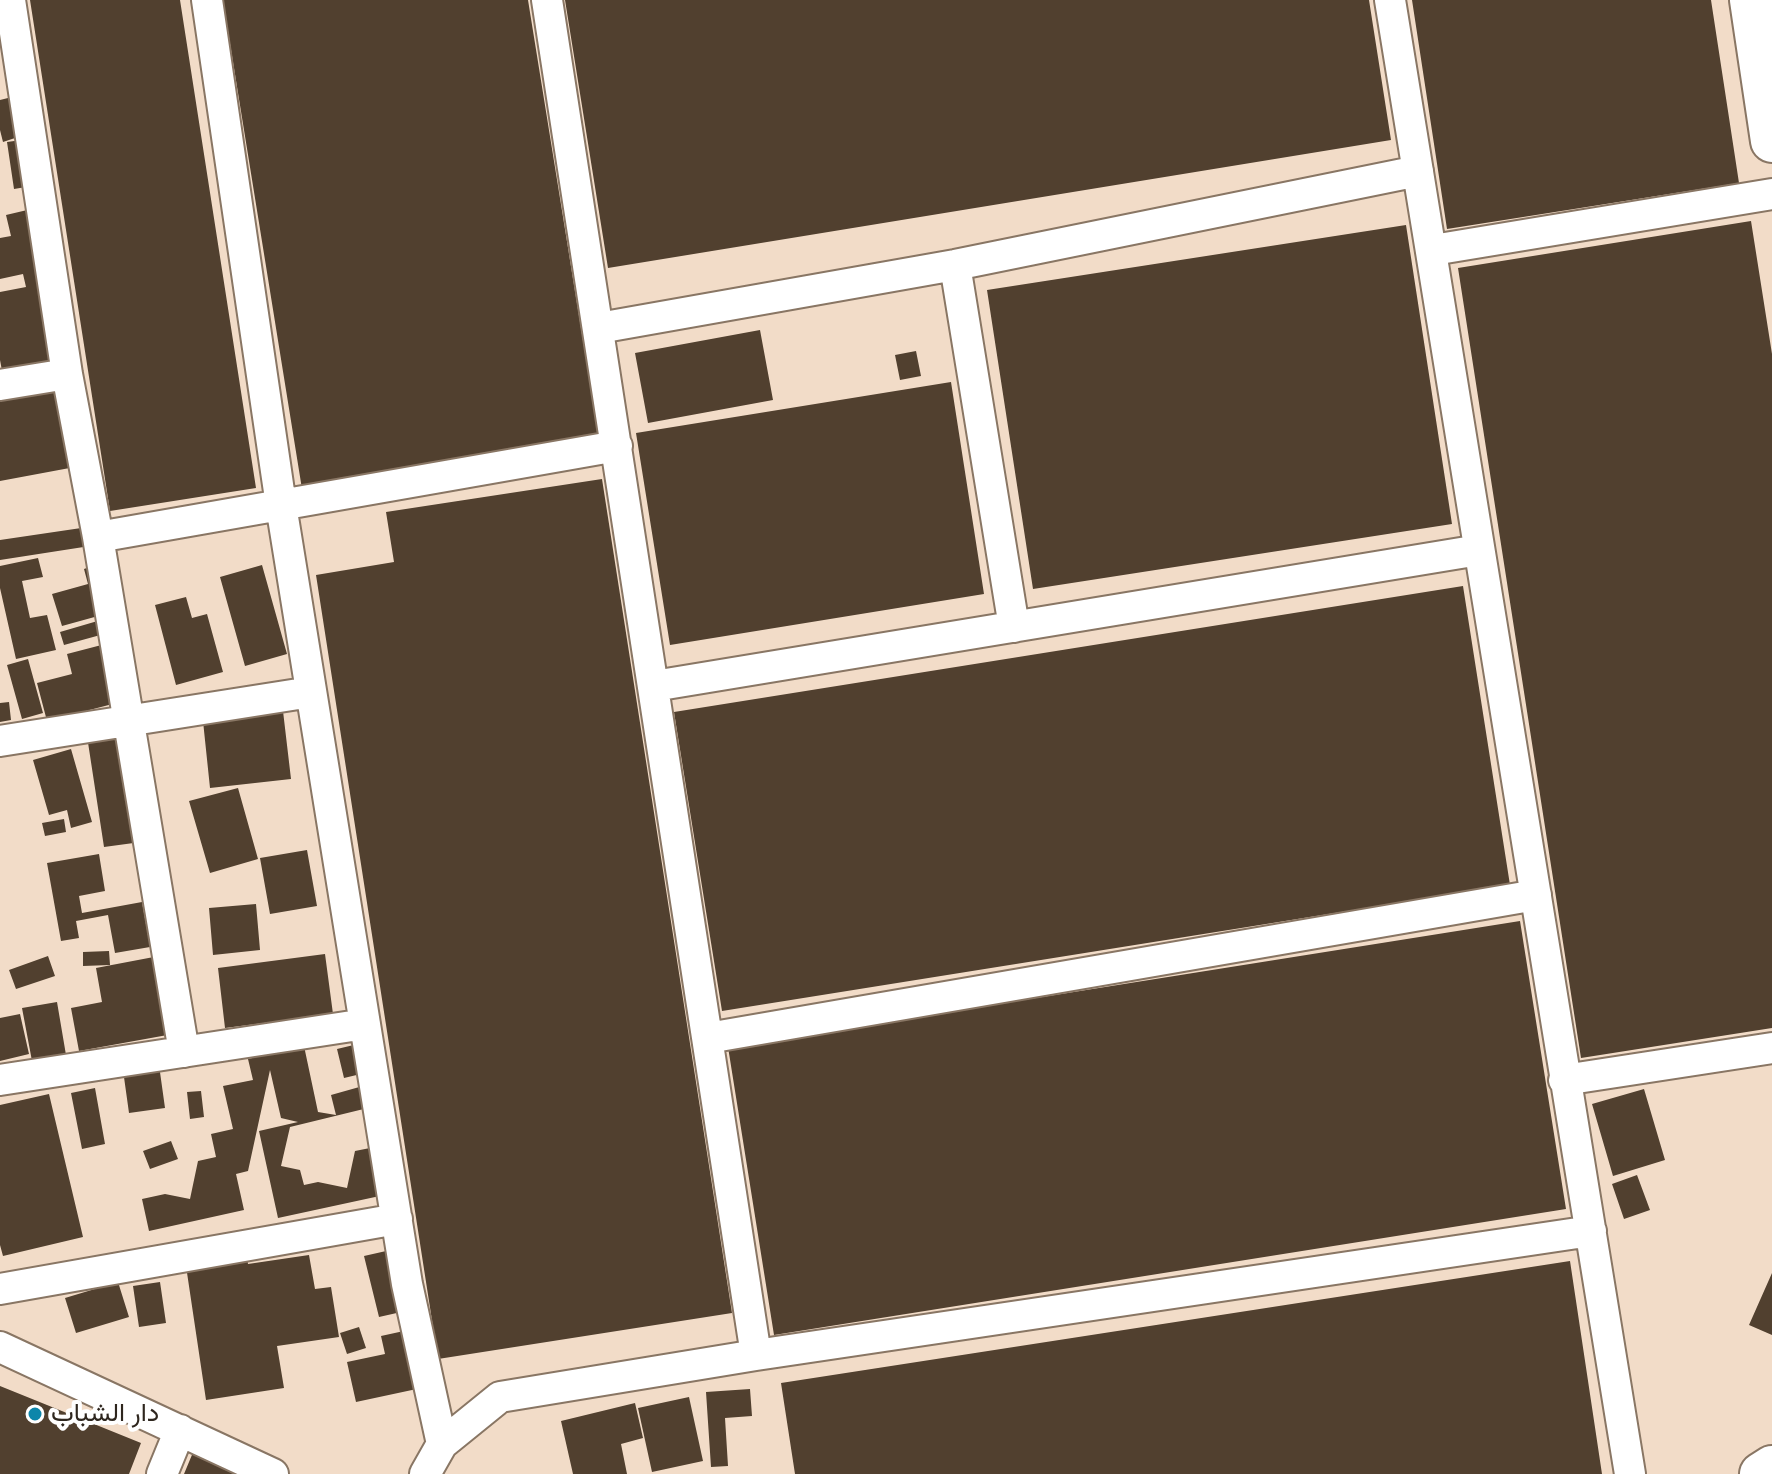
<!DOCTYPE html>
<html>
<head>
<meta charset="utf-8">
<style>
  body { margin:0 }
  canvas { display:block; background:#f2dcc8 }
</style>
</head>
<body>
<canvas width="1772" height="1474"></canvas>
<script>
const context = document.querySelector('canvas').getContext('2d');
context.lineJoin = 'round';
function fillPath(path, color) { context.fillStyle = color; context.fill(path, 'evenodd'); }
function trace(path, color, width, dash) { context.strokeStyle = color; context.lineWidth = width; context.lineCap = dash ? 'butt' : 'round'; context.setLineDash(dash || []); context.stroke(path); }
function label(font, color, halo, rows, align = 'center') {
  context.font = font + ' "Noto Serif",Vazirmatn,serif'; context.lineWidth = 8; context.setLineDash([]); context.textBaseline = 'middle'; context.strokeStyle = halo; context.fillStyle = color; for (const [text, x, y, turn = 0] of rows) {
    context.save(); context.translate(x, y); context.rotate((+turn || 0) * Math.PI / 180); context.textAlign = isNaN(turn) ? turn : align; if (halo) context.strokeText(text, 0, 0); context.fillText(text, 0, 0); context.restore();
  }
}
fillPath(new Path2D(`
  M30,0H180L256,488L110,511Z
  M223,0H528L599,440L302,489Z
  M565,0H1369L1391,140L608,268Z
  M1412,0H1711L1739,183L1447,229Z
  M16,96L27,134L3,142L0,130V100Z
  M29,139L26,187L14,189L7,142Z
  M40,207L62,363L3,376L0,360V292L26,287L23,274L0,279V238L11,236L6,215Z
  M1751,221L1772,354V1028L1581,1058L1458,268Z
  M1406,225L1452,524L1033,589L987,290Z
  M760,330L773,400L648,423L635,353Z
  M916,351L921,376L900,380L895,355Z
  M951,382L984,594L670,645L636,433Z
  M80,385L75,467L0,481V400Z
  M602,479L732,1313L438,1359L316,575L394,562L386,512Z
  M88,527L90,546L0,560V540Z
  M38,558L43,577L22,581L30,618L47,615L56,650L16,659L0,588V566Z
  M95,565L109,613L62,626L52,594L88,584L84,569Z
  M262,565L287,654L245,666L220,577Z
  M1463,586L1510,885L722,1011L674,712Z
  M186,597L192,618L207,614L223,672L176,685L155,605Z
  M101,620L104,634L64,645L60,632Z
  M113,642L128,700L47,721L37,683L72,674L67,654Z
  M28,659L43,713L22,719L7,665Z
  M9,702L11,720L0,722V703Z
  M283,711L291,779L210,788L203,721Z
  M115,732L119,757L128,755L141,842L104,847L87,736Z
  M71,749L92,822L71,828L67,810L49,815L33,760Z
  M238,788L258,859L210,873L189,801Z
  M64,819L66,832L45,836L42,823Z
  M307,850L317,906L270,914L260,858Z
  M99,854L105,891L79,896L82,913L142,902L150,947L115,953L108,915L76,921L79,938L61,941L47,863Z
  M256,904L260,950L213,955L209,908Z
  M1520,921L1566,1209L774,1335L728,1047Z
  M109,951L110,965L83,966V952Z
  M325,954L333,1014L225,1028L218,968Z
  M48,956L55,976L16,989L9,970Z
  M159,956L173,1034L79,1051L71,1008L102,1002L96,968Z
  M57,1002L66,1055L32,1061L22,1008Z
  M20,1014L29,1054L0,1061V1018Z
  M358,1044L365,1073L344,1078L337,1049Z
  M304,1046L318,1112L336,1115L331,1095L370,1084L376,1106L290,1127L281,1166L300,1170L304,1185L318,1182L347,1188L355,1151L380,1146L389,1194L278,1218L259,1131L298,1122L281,1118L270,1070L248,1171L236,1174L244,1210L149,1231L142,1199L165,1194L190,1199L198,1161L216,1157L211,1134L233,1129L223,1086L253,1080L248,1059Z
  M159,1065L165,1108L129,1113L123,1070Z
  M95,1088L105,1144L82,1149L71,1093Z
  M1644,1089L1665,1160L1613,1176L1592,1104Z
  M201,1091L204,1117L190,1119L187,1092Z
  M49,1094L83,1237L3,1256L0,1245V1105Z
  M171,1141L178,1159L150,1169L143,1151Z
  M1637,1175L1650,1210L1624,1219L1612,1184Z
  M395,1249L410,1310L379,1317L364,1256Z
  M309,1255L315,1289L331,1287L339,1337L277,1346L284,1388L206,1400L186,1266L247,1257L248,1264Z
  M1570,1261L1602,1474H795L781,1383Z
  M1772,1273V1335L1749,1325Z
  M118,1282L129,1317L76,1333L65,1298Z
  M160,1282L166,1323L139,1327L133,1286Z
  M359,1327L366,1348L347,1354L340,1333Z
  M413,1329L426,1387L356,1402L347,1362L385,1354L381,1336Z
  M0,1386L141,1443L129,1474H0Z
  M750,1389L752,1416L725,1418L728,1466L711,1467L706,1392Z
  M689,1397L703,1461L652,1472L638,1408Z
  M635,1403L643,1438L621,1444L627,1474H573L561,1421Z
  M194,1450L247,1474H184Z`), '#51402f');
const minor = new Path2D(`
  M10,0L67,374L98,537L184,1052
  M207,0L281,505L407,1284L442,1444
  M547,0L756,1355
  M1390,0L1630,1474
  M1433,250L1772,194
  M955,265L1014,627
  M599,328L955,265L1418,171
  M0,385L67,374
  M98,537L617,446
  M654,686L1479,550
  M0,741L311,692
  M708,1038L1536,895
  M0,1080L365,1024
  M1564,1080L1772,1048
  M0,1289L397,1219
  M0,1347L273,1474
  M162,1474L180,1430
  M425,1474L442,1444L500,1397L756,1355L1591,1231`);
const secondary = new Path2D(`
  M1751,0L1772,141
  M1761,1474L1772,1467`);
trace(minor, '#897664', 34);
trace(secondary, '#897664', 46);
trace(minor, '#fff', 30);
trace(secondary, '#fff', 42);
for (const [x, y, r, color] of [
  [35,1414,8,"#0d86aa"]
]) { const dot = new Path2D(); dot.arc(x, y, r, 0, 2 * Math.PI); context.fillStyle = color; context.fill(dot); trace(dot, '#fff', 3); }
label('26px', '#2e261e', '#fff', [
  ["دار الشباب",51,1414]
], 'left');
</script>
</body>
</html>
